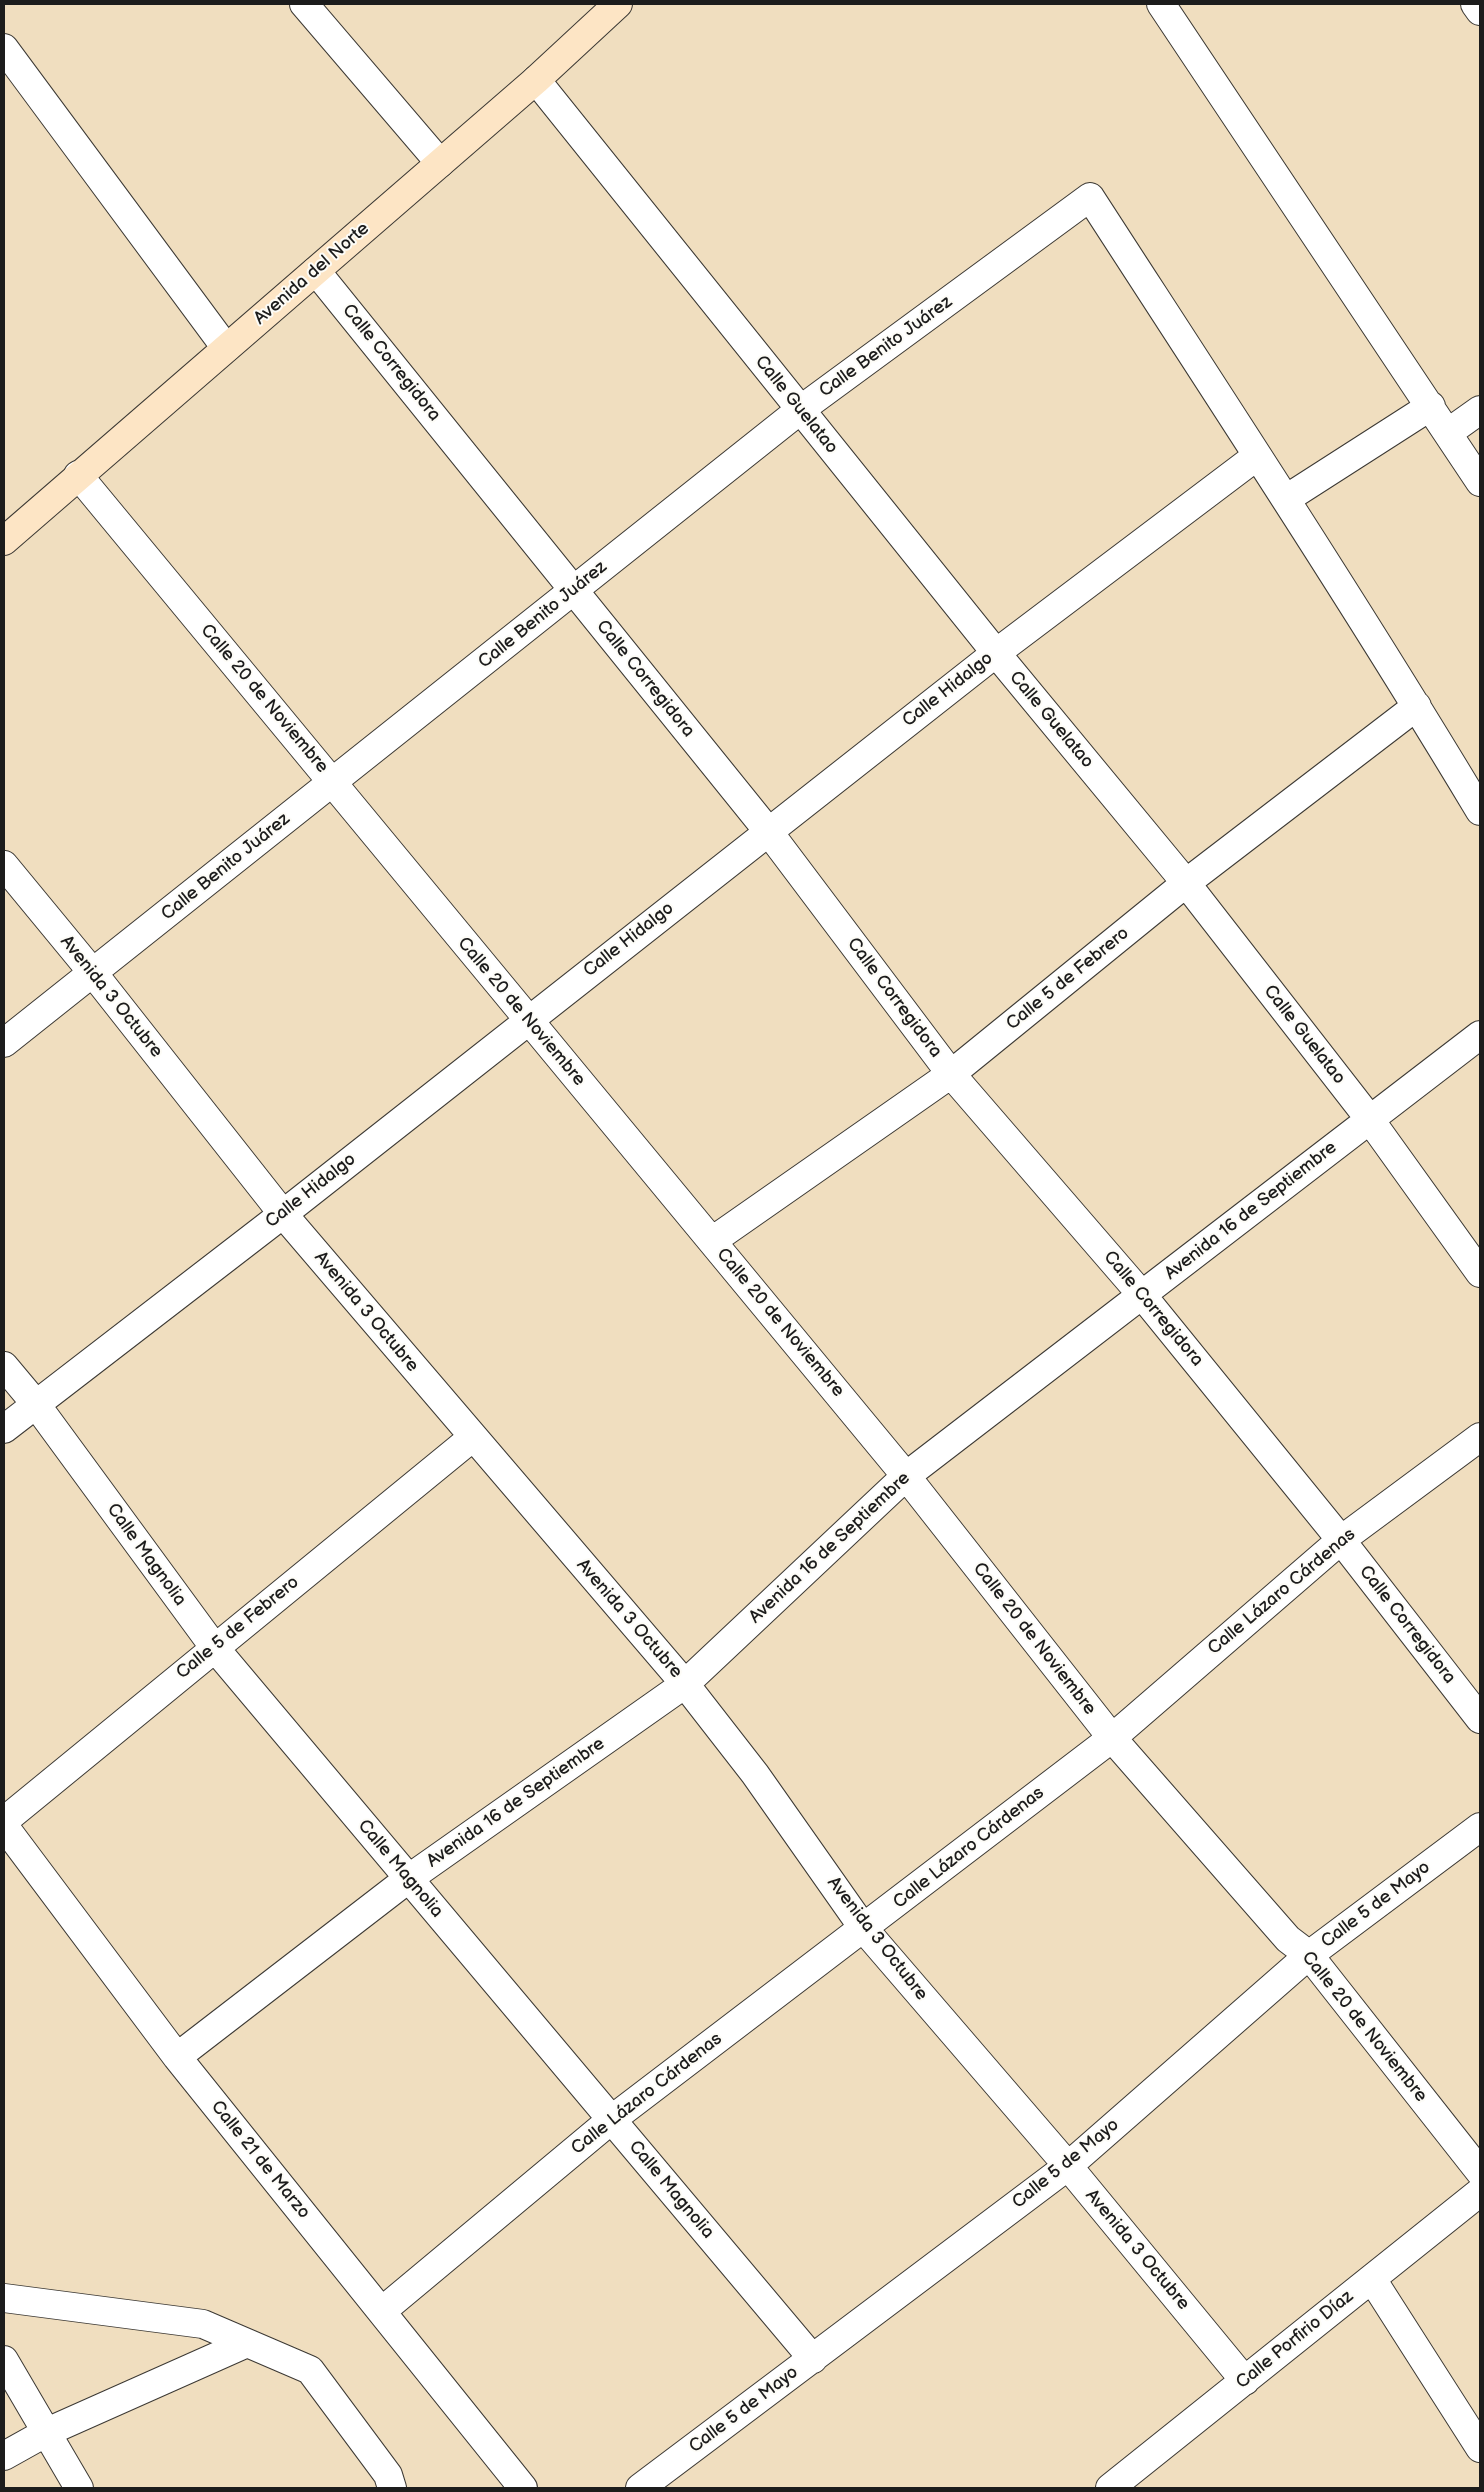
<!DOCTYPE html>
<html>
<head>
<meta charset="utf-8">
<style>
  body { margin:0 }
  #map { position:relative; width:1484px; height:2492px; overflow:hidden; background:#f0debf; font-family:"Balsamiq Sans",sans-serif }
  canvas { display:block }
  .frame { position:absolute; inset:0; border:5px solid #1c1c1c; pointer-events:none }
</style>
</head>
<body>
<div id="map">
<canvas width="1484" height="2492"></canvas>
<div class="frame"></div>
</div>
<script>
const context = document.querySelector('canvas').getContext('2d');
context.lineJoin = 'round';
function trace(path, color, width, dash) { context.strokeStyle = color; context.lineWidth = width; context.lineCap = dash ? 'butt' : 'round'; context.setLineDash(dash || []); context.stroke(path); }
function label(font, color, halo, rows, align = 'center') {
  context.font = font + ' "Balsamiq Sans",sans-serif'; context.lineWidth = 4; context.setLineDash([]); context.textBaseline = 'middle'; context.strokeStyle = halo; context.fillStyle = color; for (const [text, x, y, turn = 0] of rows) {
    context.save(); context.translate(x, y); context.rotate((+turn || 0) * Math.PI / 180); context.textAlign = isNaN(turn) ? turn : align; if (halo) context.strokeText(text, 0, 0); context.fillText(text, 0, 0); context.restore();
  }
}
const street = new Path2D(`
  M304,4L440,163
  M1161,4L1480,482
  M1475,4L1480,11
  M4,48L226,348
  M536,80L996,653L1186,883L1368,1117L1480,1273
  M316,271L768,831L951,1074L1142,1295L1341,1540L1480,1719
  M1449,432L1480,410
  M78,475L906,1476L1112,1738L1288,1939L1309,1955L1480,2172
  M1286,499L1431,406
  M4,865L93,973L283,1214L685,1684L755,1774L864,1929L1068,2166L1245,2381
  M4,1043L800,410L1090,197C1222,401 1355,603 1480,811
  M712,1241L951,1074L1186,883L1417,706
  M4,1366L35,1403L214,1647L813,2359
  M4,1429L283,1214L996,653L1257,456
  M4,1821L473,1437
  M4,1826L177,2057L523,2488
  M177,2057L408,1879L685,1684L906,1476L1480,1035
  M1372,2279L1480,2448
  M4,2298L203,2324L310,2370L388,2475L392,2488
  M382,2311L611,2120L1112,1738L1341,1540L1480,1437
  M4,2360L79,2488
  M4,2456L47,2432L247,2343
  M640,2488L1068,2166L1309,1955L1480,1827
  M1110,2488L1480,2192`);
const secondary = new Path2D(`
  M4,541L536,80L618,4`);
trace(street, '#3c3934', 30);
trace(secondary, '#3c3934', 30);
trace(street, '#fff', 28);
trace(secondary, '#fde5c5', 28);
label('18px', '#1c1c1c', '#fdfcf7', [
  ["Avenida del Norte",312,274,-41],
  ["Calle Benito Juárez",886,347,-36],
  ["Calle Corregidora",391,363,51],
  ["Calle Guelatao",796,405,51],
  ["Calle Benito Juárez",543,615,-39],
  ["Calle Corregidora",645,679,51],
  ["Calle Hidalgo",948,690,-38],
  ["Calle 20 de Noviembre",264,699,50],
  ["Calle Guelatao",1051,720,50],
  ["Calle Benito Juárez",226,867,-39],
  ["Calle Hidalgo",629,940,-38],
  ["Calle 5 de Febrero",1068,979,-39],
  ["Avenida 3 Octubre",111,997,51],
  ["Calle Corregidora",894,998,53],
  ["Calle 20 de Noviembre",521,1012,50],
  ["Calle Guelatao",1304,1035,52],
  ["Calle Hidalgo",311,1191,-38],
  ["Avenida 16 de Septiembre",1251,1211,-38],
  ["Calle Corregidora",1153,1309,50],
  ["Avenida 3 Octubre",366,1312,50],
  ["Calle 20 de Noviembre",780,1323,50],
  ["Avenida 16 de Septiembre",830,1548,-43],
  ["Calle Magnolia",146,1555,54],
  ["Calle Lázaro Cárdenas",1282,1592,-40],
  ["Avenida 3 Octubre",629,1619,49],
  ["Calle Corregidora",1407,1625,52],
  ["Calle 5 de Febrero",238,1628,-39],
  ["Calle 20 de Noviembre",1034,1639,52],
  ["Avenida 16 de Septiembre",516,1803,-35],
  ["Calle Lázaro Cárdenas",969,1848,-38],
  ["Calle Magnolia",400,1869,50],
  ["Calle 5 de Mayo",1376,1905,-37],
  ["Avenida 3 Octubre",877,1939,52],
  ["Calle 20 de Noviembre",1364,2027,51],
  ["Calle Lázaro Cárdenas",647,2094,-38],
  ["Calle 21 de Marzo",260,2160,51],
  ["Calle 5 de Mayo",1066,2164,-39],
  ["Calle Magnolia",671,2190,50],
  ["Avenida 3 Octubre",1137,2250,50],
  ["Calle Porfirio Díaz",1295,2340,-39],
  ["Calle 5 de Mayo",744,2410,-37]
]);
</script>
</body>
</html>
